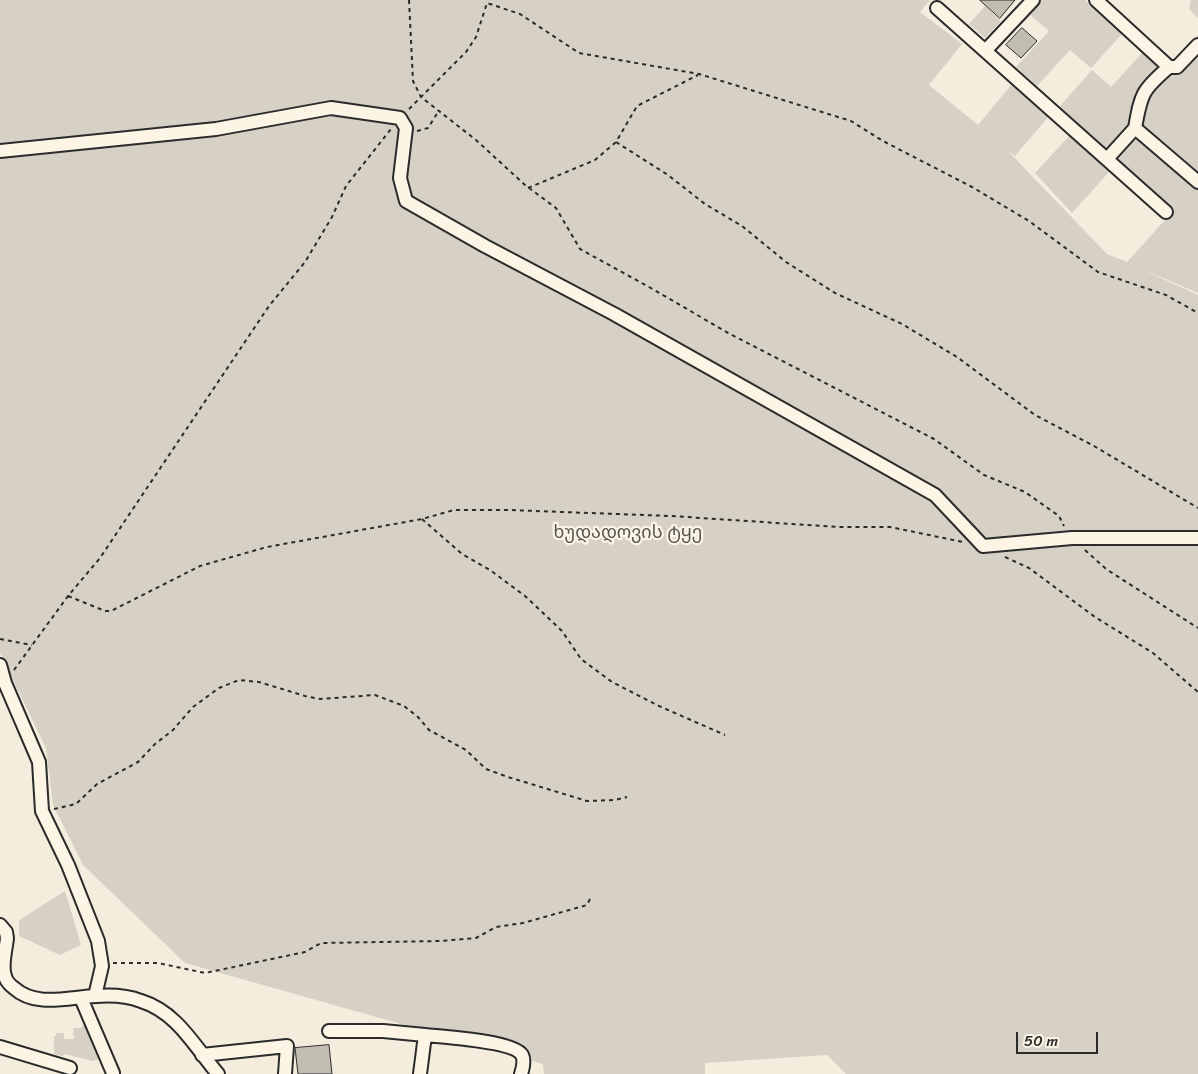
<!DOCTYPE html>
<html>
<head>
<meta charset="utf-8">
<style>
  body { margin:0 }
  #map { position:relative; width:1198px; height:1074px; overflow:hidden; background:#f4edde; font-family:Sriracha,sans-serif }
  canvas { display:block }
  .scale { position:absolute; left:1016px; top:1032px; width:82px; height:22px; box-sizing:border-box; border:2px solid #2b2b2b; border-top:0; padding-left:6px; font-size:15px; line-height:18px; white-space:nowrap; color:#2b2b2b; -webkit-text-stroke:4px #fcf5e5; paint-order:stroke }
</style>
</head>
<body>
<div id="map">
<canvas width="1198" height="1074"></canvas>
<div class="scale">50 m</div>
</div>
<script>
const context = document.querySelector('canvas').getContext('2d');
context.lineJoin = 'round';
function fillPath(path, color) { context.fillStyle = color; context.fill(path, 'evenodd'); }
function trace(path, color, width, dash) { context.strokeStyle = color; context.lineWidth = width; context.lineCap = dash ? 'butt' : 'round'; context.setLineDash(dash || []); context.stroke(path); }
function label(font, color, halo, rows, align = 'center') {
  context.font = font + ' Sriracha,"Noto Sans Georgian",sans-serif'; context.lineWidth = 4.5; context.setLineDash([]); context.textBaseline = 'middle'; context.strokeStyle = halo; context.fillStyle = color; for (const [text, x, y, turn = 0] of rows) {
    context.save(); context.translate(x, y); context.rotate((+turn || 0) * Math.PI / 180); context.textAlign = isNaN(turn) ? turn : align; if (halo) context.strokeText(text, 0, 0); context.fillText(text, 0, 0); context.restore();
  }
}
fillPath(new Path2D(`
  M0,0H930L920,12L962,44L929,85L978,125L1011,85L1049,116L1015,156L1006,149L1107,254L1127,262L1165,220L1110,171L1072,213L1035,173L1070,135L1060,106L1092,70L1111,87L1143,52L1173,62L1198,35V293L1137,267L1198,295V1074H846L827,1055L705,1063V1074H544L543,1064L185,963L83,865L53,805L46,748L0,653Z
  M1038,0H1085L1122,34L1091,68L1070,50L1037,86L1016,67L1049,31L1027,12Z
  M1191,0H1198V18L1189,9Z
  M985,6L1001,21L985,38L969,24Z
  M65,891L81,945L60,955L19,936V920Z
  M85,1024L100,1059L92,1061L65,1054L63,1056L54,1054V1036H56V1033H64V1039H74L73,1028H81Z`), '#d6d1c4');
const building = new Path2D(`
  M980,0H1015L1000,18Z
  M1022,28L1037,41L1021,58L1006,45Z
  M329,1045L332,1074H298L295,1048Z`);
fillPath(building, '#c2bdb1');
trace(building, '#2b2b2b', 1);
const minor = new Path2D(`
  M1096,0L1169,67
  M937,8L1166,212
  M1198,45L1177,67H1169C1142,90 1141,94 1135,128L1198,182
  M986,50L1033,0
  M0,151L216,129L331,108L400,118L406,128L400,178L406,201L485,246L614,314L935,495L983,546L1072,538H1198
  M1107,159L1135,128
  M0,665L5,683L39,762L42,811L68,865L98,941L102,966L95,996
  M0,925L6,932L7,938C6,949 1,966 5,976C6,981 10,985 14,988C36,1008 69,997 96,996C110,995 128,996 141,1001C177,1012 195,1047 218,1074
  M81,998L113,1073
  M329,1031H383L425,1035
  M0,1047L70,1068
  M202,1055L287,1046L285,1074
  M420,1074L425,1035C443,1037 514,1041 522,1055C525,1061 523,1068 521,1074`);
trace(minor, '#2b2b2b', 16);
trace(new Path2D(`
  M409,0L413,81L421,97L476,140L525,185L556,208L580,249L649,287L730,334L934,439L984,475L1025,492L1059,516L1064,526
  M409,109L466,52L476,37L487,3L520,14L579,53L699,74L851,121L883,141L972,187L1029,221L1098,272L1166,295L1198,313
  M417,131L428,128L438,112
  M616,142L668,175L705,204L742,226L786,262L835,293L902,324L957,357L1035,415L1094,446L1198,508
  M528,188L595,160L616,142L637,106L698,75
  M422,519L462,554L490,570L525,596L562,631L581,659L612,682L659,706L725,735
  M1085,550L1106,569L1198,628
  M1005,557L1029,568L1095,617L1153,653L1198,692
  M68,596L105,611H111L200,566L267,547L422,519L454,510H509L671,516L838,527H890L963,542
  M0,639L32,645
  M14,670L68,596L100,558L269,306L305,262L332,217L346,186L391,129
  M54,809L76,804L97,784L138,762L155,744L173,730L193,707L219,688L239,680L259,682L305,696L320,699L375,695L404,706L418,717L429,730L466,750L486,769L508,777L587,801L615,800L627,797
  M113,963H158L205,973L305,952L321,943L441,941L476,938L496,927L523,923L587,905L590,899`), '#2b2b2b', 2, [4, 4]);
trace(minor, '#fcf5e5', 12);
label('18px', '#565451', '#fcf5e5', [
  ["ხუდადოვის ტყე",628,533]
]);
</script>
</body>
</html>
